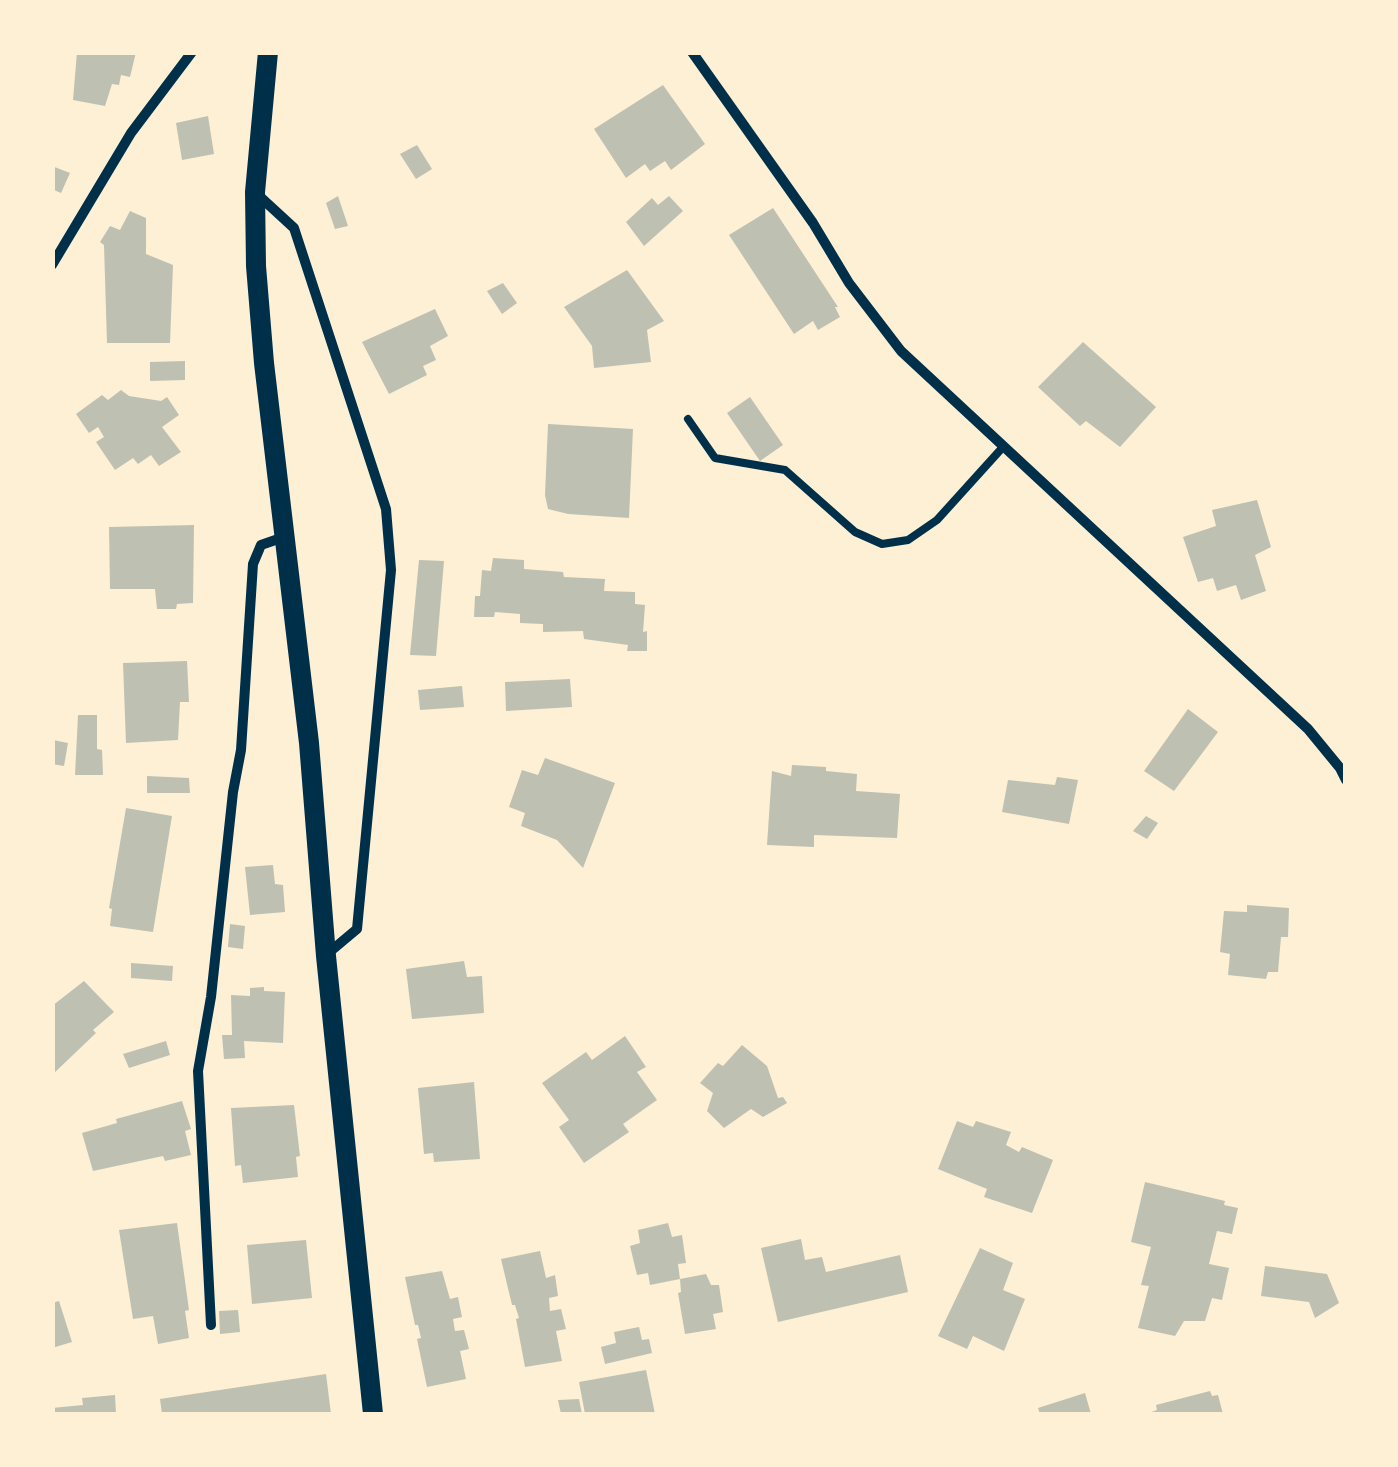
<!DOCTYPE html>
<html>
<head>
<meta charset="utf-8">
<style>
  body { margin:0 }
  #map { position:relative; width:1398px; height:1467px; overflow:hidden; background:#fdf0d5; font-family:"DejaVu Sans",sans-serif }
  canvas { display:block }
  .frame { position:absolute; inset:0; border:55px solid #fdf0d5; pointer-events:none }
</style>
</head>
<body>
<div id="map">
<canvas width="1398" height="1467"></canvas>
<div class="frame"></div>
</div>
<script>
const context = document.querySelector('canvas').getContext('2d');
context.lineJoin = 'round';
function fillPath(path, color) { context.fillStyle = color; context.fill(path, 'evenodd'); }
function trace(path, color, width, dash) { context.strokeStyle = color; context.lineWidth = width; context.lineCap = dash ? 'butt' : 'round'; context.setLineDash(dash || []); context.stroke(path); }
fillPath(new Path2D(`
  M77,52H136L130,77L121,75L119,85L112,84L105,106L73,100Z
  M663,85L705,144L671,170L665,161L650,171L645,164L626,178L594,129Z
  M208,116L214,154L182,160L176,123Z
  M417,145L432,169L416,179L400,154Z
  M52,166L70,173L61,193L52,189Z
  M338,196L348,226L335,229L326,203Z
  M669,196L683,211L644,246L626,222L652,198L658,205Z
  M773,208L838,307H835L840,317L818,330L813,321L794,334L729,235Z
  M130,211L146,218V254L173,265L170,343H107L104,245L100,242L110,226L120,230Z
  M627,270L664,321L647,330L651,362L594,368L592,346L564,307Z
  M503,283L517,303L502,314L487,291Z
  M435,309L448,336L430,346L436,360L423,366L427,375L389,394L362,342Z
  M1083,342L1156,407L1120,447L1086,421L1080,426L1038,387Z
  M185,361V380L150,381V362Z
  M121,390L129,396L161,401L167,397L179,415L162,427L181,452L159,466L151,455L138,464L133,458L115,470L96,442L104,437L98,427L89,433L76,414L102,395L108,400Z
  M750,397L783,445L760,461L727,413Z
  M548,424L633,429L629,518L568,514L548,509L545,495Z
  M1257,500L1271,547L1255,555L1266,591L1241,600L1236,585L1217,591L1213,578L1198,582L1183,537L1216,526L1212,510Z
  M194,525L193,603L177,604L176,609H157L155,589H110L109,527Z
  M493,558L524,560V569L563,572L564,577L605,579L604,591L635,592V604L645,605L643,632L647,631V651H627L628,645L584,639L583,631L543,632V624L520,623V614L495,612L494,617H474L475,596H480L482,570L491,571Z
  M419,560L444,561L436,656L410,655Z
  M187,661L189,702H180L178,740L126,743L123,663Z
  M570,679L572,707L506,711L505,682Z
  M462,686L464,707L420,710L418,690Z
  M1188,709L1218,732L1174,791L1144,771Z
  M78,715H97V749L102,750L103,775H75Z
  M53,740L68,743L64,766L52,764Z
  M545,758L615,783L583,868L557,840L521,826L525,813L509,807L522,770L538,775Z
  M792,765L826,767V771L857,774L856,791L900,794L897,838L814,835V847L767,845L772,771L791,776Z
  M147,776L189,778L190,793H147Z
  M1057,777L1078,780L1069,824L1002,812L1008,780L1055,785Z
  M126,808L172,816L153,932L110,926L112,909L109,908Z
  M1146,816L1158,823L1147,839L1133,831Z
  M273,865L275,884L283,885L285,912L250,915L245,867Z
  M1247,905L1289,908L1288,937H1281L1278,972H1268L1266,979L1228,975L1230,954L1220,952L1224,911L1247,912Z
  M230,924L245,926L243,949L228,947Z
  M464,961L467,977L482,976L484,1013L412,1019L406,969Z
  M131,963L173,966L172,981L131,978Z
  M84,981L114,1012L93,1030L96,1033L52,1075V1006Z
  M264,987V991L285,992L283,1043L244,1041L245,1058L224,1059L222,1035H232L231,995L250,996V988Z
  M625,1036L646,1067L637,1072L657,1100L623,1124L629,1132L584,1163L559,1127L569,1120L542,1083L586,1052L592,1060Z
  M166,1041L170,1055L129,1068L123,1054Z
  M742,1045L767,1066L778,1098L783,1097L787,1103L763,1117L751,1109L724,1128L707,1111L713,1093L700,1083L718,1063L723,1066Z
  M474,1082L480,1159L434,1162L433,1153L424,1154L418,1088Z
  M182,1101L191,1129L185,1131L191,1155L165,1161L163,1156L93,1171L82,1133L117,1123L116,1119Z
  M294,1105L300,1156L296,1157L298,1177L243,1183L241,1165L235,1166L231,1108Z
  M957,1121L973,1127L976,1121L1011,1132L1006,1145L1019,1152L1022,1147L1053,1160L1032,1213L984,1197L987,1189L938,1169Z
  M1145,1182L1225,1201L1224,1205L1238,1208L1232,1234L1217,1231L1209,1264L1229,1268L1222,1300L1212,1298L1205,1321H1184L1175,1336L1138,1328L1149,1286L1141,1285L1151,1247L1131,1242Z
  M177,1223L189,1310L185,1311L189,1338L158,1344L153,1316L133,1319L119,1230Z
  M668,1223L672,1237L682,1235L686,1263L678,1264L680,1279L650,1285L648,1273L637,1275L630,1246L640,1243L638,1230Z
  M801,1239L805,1260L822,1257L826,1272L900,1255L908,1292L778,1322L761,1248Z
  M306,1240L312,1298L252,1304L247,1245Z
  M980,1248L1013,1263L1003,1290L1025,1299L1004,1351L973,1336L967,1349L938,1336Z
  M540,1251L546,1278L555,1275L558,1296L549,1298L550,1311L561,1309L566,1329L556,1331L562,1361L525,1367L516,1319L519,1318L515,1305H512L501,1259Z
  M1265,1266L1327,1274L1339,1303L1315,1318L1309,1302L1261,1296Z
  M442,1271L450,1299L458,1297L462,1317L453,1319L455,1331L464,1330L469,1349L460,1351L466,1379L427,1387L417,1339L421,1338L418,1325H415L405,1277Z
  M706,1274L711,1285H719L723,1312L713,1314L716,1329L685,1334L678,1293L681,1292L680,1279Z
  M59,1301L72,1342L52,1348V1303Z
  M238,1310L240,1332L220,1334L219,1311Z
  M639,1327L642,1340L649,1339L652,1353L605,1364L601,1347L616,1343L614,1332Z
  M646,1370L655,1414H585L579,1382Z
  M326,1374L331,1414H162L160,1399Z
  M1210,1391L1212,1396L1218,1395L1223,1414H1146L1157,1410L1156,1405Z
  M1085,1393L1091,1414H1040L1038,1408Z
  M115,1395L116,1414H52V1408L83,1405L82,1398Z
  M579,1399L582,1414H561L558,1400Z`), '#bec0b2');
trace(new Path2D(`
  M688,419L715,458L785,470L855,532L882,544L908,540L937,520L1003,447`), '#003049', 8);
trace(new Path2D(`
  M692,52L813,223L849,283L901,351L1308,729L1340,768L1346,780
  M257,194L294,228L386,509L391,570L357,929L326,955
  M52,265L131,133L192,52
  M211,1325L198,1071L211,997L233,792L241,750L253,564L261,545L284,537`), '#003049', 10);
trace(new Path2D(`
  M268,52L255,192L256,266L264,363L309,743L326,956L373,1414`), '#003049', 20);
</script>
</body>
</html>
